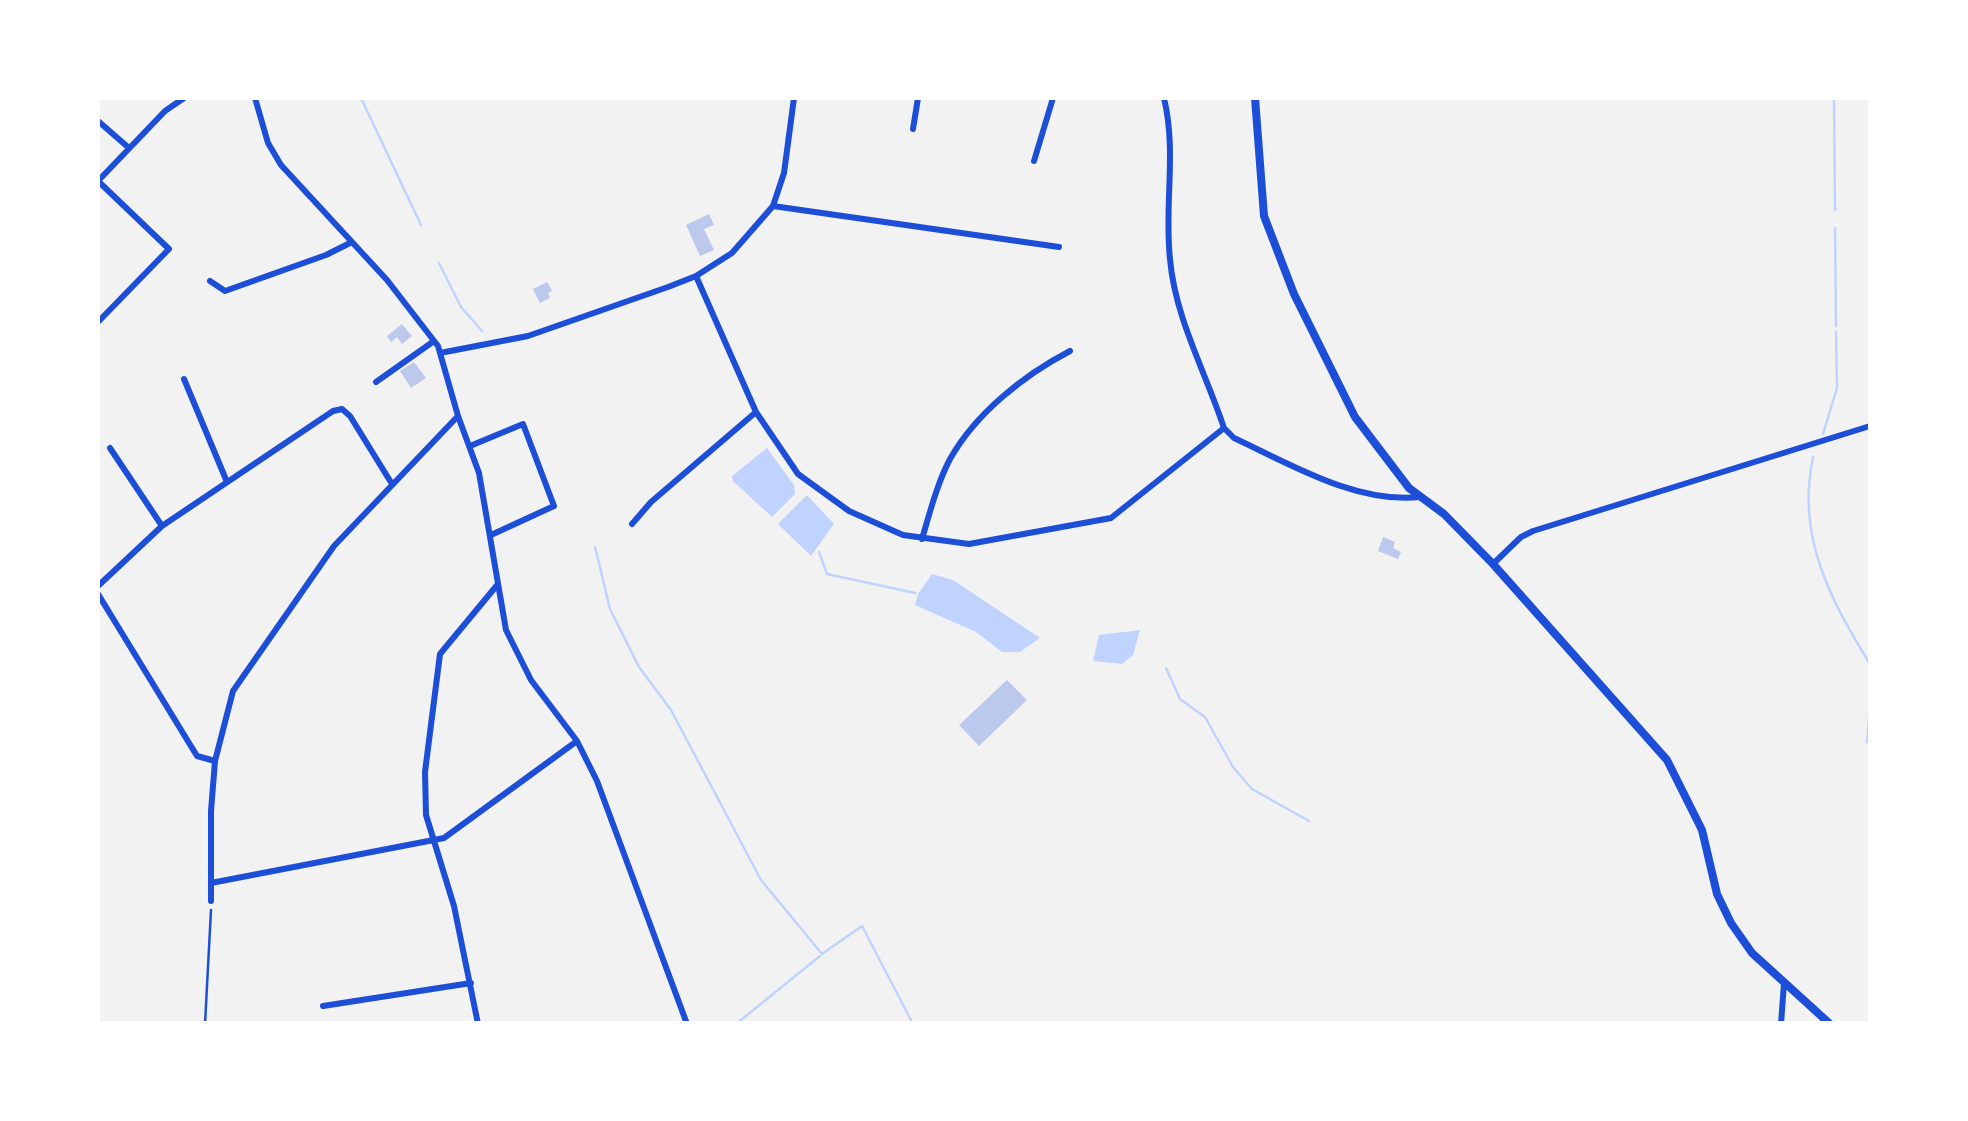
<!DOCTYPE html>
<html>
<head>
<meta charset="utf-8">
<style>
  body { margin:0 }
  #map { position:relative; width:1968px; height:1121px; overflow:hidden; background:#f2f2f2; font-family:Quicksand,sans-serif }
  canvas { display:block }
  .frame { position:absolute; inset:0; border:100px solid #fff; pointer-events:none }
</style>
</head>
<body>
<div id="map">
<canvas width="1968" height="1121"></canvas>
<div class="frame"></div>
</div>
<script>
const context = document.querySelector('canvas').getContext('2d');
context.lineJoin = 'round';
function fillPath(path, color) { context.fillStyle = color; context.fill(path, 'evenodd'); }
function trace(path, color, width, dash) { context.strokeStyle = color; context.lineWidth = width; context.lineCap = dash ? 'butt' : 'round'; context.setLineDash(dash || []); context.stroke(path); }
fillPath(new Path2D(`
  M767,448L794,485L795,494L772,517L733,481L732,476Z
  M807,495L834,524L811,556L778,524Z
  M932,574L953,580L1040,638L1020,652H1002L976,632L915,605L918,594Z
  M1140,630L1133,655L1122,664L1093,661L1099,635Z`), '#bfd3fe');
trace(new Path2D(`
  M361,98L421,225
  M1834,98L1835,210
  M1835,228L1836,326
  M439,263L461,307L482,331
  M1823,434L1837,388L1836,332
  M1813,457C1796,536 1830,599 1870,664
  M595,547L610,609L639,667L671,710L761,880L822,954L862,926L913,1024
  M819,552L827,574L915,593
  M1166,668L1180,699L1205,717L1233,767L1252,789L1309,821
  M1867,742L1870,708
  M736,1024L820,956`), '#bfd3fe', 2.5);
fillPath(new Path2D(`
  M709,214L714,225L704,229L714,250L700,256L686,225Z
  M547,282L552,291L548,293L550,298L540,303L533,289Z
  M402,324L412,336L402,344L397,337L391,342L387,336Z
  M414,362L426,378L411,388L400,371Z
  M1383,537L1395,542L1393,548L1401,552L1398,559L1378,551Z
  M1007,680L1027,700L979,746L959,725Z`), '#bdc9ec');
trace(new Path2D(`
  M205,1024L211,910`), '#1d4ed8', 2.5);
trace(new Path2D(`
  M255,98L268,143L281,165L387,280L438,346L458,416L479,473L506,630L531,680L577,741L597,781L687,1024
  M1164,98C1177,153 1164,204 1170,259C1175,318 1206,373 1224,428L1234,438C1290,464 1356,504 1420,497
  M98,121L129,148
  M913,129L918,98
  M1034,161L1053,98
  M98,181L165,111L184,98
  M773,206L1059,247
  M696,276L756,412L798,474L849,511L903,535L969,544L1111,518L1224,428
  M210,281L225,291L326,255L352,242
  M98,322L169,249L98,181
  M440,353L528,336L668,287L696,276L732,253L773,206L784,173L794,98
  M184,379L227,482
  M376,382L434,341
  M470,446L523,424L554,506L491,535
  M110,448L162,526
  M632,524L651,502L756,412
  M922,539C930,512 937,484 950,459C976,413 1024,375 1070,351
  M1493,564L1521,537L1533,531L1870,426
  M98,586L162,526L333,411L342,409L350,416L392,484
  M98,594L197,756L215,761
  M211,883L444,838L577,741
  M211,901V811L215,761L233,691L334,546L458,416
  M323,1006L471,983
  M478,1024L454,906L426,815L425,772L440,654L498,584
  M1781,1024L1784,983`), '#1d4ed8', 6);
trace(new Path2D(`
  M1255,98L1264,216L1294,294L1355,417L1409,488L1444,514L1493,564L1667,760L1702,830L1717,894L1731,923L1752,953L1830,1024`), '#1d4ed8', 8);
</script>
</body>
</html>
